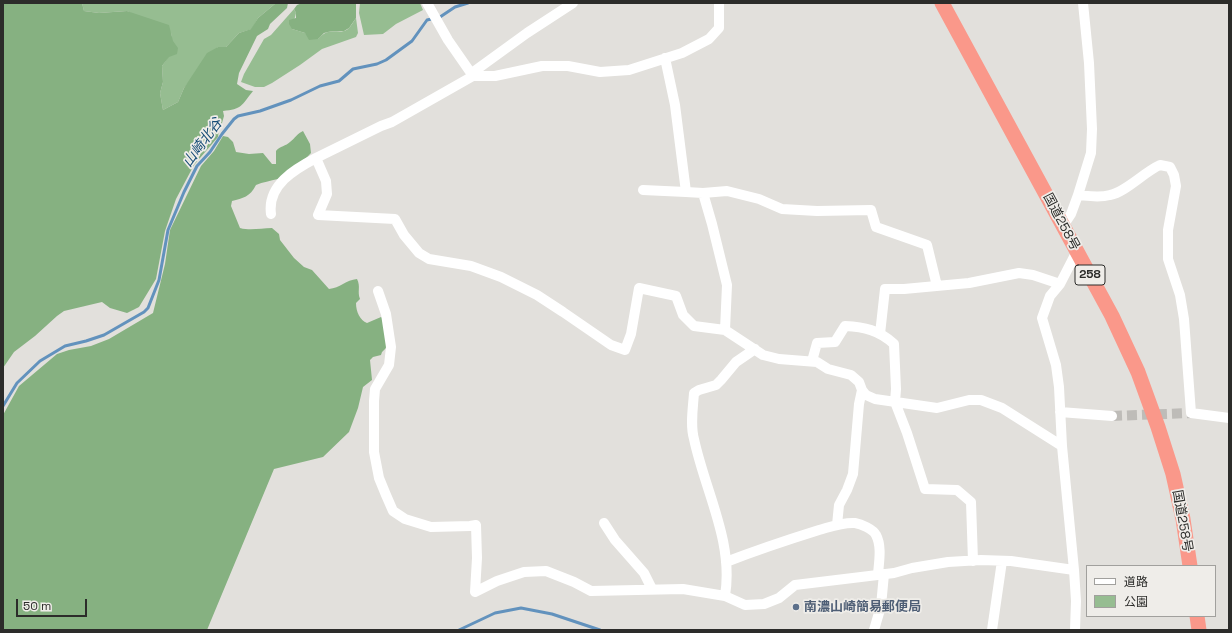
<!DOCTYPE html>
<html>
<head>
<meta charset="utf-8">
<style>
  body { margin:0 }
  #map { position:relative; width:1232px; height:633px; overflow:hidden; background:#e2e0dc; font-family:"Space Grotesk","Noto Sans JP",sans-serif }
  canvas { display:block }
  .frame { position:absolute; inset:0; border:4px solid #2c2c2a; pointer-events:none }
  .legend { position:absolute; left:1086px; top:565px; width:130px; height:52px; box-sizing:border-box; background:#efede9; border:1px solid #a1a09d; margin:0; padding:5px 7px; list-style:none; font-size:12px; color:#2c2c2a }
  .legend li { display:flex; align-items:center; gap:8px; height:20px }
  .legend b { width:20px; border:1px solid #a1a09d }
  .scale { position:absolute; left:16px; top:599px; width:71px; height:18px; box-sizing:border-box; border:2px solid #2c2c2a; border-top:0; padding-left:5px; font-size:12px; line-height:14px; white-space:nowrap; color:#2c2c2a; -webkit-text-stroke:3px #efede9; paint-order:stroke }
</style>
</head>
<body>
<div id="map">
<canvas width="1232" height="633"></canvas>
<div class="frame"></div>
<ul class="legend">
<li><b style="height:5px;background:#fff"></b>道路</li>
<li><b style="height:11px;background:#96bd91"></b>公園</li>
</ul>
<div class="scale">50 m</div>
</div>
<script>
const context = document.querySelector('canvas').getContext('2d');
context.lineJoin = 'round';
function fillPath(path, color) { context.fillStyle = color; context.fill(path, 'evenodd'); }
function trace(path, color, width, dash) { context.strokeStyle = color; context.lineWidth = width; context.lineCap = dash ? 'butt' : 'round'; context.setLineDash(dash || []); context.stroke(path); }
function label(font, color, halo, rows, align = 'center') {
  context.font = font + ' "Space Grotesk","Noto Sans JP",sans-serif'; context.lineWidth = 3.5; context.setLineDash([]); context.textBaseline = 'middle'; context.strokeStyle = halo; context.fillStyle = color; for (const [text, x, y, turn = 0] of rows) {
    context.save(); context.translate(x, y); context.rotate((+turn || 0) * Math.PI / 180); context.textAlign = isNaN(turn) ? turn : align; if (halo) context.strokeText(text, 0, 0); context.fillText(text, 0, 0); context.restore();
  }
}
fillPath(new Path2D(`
  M82,3H276L258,18L252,29L239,33L226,47H218L184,88L178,102L163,110L160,93L163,82L162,66C170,56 174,46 171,33L127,11L99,13L84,11Z
  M360,3H420L423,10L396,24L383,34L364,35L359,13Z
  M294,9L296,13L292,29L305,33L318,39C331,25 339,36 348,29C351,26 354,21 356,18L358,33L356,37L322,49L300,65L272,83L264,87H255L241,82L244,74L264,39L271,35Z`), '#96bd91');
fillPath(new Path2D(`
  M3,3H82L84,11L99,13L127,11L169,25L173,41L178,48L177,54L169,57L162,66L163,82L160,93L163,110L178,102L184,88L207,53L218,47H226L239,33L251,29L258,18L276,3H288L287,8L270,24L268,29L257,36L239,73L237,84L246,90L253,91C241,106 242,109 223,111L224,116L222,123L219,129L218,137L194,165L176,199L165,231L156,279L139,307L127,313L110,308L102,302L64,311L57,316L35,336L14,352L3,368Z
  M302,3H356V18L349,28L344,31H332L324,33L318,39L309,40L305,33L292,29L289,24V20L296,18V13L294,9L297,5Z
  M303,131L310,144L311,153C304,161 287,176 278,179C270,181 263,182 256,185C250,197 243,198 232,201L231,206L240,228C251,231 261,228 272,228L279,234L280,240L294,258L304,267L312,270L329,289C340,288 346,280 357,279C361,287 357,291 360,299L356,303C356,312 360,320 367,323L381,317L384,319L389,345L382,352L381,355L373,357L370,360L372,380L363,387L358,408L349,432L323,457L274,469L207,630H3V415L19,386L57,354L69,350L91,346L109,339L153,313L165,264L170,230L201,166L214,151L223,136L228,137L233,142L236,152L249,154L263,153L272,164H276V151C280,146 286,146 290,142C295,138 298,133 303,131Z`), '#86b181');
trace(new Path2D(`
  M3,406L17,383L40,361L65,346L86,341L104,335L144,312L148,308L159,280L168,230L184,192L197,166L210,152L222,134L234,119L238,116L260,111L291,100L320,86L339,81L353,69L377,64L386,60L412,41L427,20L440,17L455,7L468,3
  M459,630L495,613L521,608L552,614L600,630`), '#6292bd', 3);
trace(new Path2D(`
  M1112,416L1191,413`), '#bebcb8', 10, [10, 5]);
trace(new Path2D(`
  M427,3L448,40L473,76
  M719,3V28L709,39L682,53L629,70L600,72L568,66H542L495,76H473L392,122L381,126L316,158L326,181L327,194L318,215L395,219L404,235L419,253L429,259L471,266L501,277L537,295L563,312L611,345L625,350L631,334L639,288L676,296L683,315L694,326L725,330L763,355L779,359L817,362L828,369L851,375L859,382L862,390L866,395L875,399L937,408L969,400H981L1002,408L1062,446
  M665,58L675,105L686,192L703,193L712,224L727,285L725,330
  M473,76L476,70L527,33L573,3
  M643,190L686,192
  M703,193L727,191L759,199L782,209L817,211L871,210L876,227L927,245L937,286
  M1078,195C1089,196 1099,198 1110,195C1126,192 1144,172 1160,165L1170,167L1174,175L1176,186L1168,230V259L1180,295L1184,319L1191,413L1229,418
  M271,214C267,185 295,169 316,158
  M1063,226L1071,214L1078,195L1091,153L1092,129L1089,63L1083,3
  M378,291L386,314L391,347L389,365L375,389L374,401V452L379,478L386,495L393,511L405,519L431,527L470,526L476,525L477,558L475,592L497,581L524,572L546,571L574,582L591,591L683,589L725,596L745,605L764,604L779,598L795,585L894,573L912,568L948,562L981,560L1011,561L1074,570
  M880,334L885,289H904L969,283L1019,273L1033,275L1060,284
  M812,361L817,343L835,342L845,326C864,327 879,330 894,344L896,389L895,402L907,433L925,489L957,490L971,502L973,561
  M1060,412L1112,416
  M604,523L615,540L644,573L652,589
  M837,525L839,505L847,490L853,474L859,404L862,390
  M726,562C757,550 787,540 819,530C830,527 843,522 855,523C861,524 873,529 876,535C882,546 879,562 878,574
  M725,596C734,542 705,491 694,439C690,425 693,408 694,393L699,390L716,385L721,380L736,362L755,349
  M874,630L881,606L884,574
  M992,630L1002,561
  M1075,630L1076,601L1074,570L1062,446L1059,387L1056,365L1042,318L1050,296L1060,284L1077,251`), '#fff', 10);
trace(new Path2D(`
  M942,3L1112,316L1138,372L1158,427L1173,474L1183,519L1190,566
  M1197,616L1199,630`), '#fa988a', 15);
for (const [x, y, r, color] of [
  [796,607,4,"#5c6f8a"]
]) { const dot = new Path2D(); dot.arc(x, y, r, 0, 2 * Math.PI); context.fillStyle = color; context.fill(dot); trace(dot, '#efede9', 1.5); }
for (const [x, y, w] of [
  [1090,275,30]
]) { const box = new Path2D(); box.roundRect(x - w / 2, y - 10, w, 20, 3); context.fillStyle = '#efede9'; context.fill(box); trace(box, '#2c2c2a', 1); }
label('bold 12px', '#2c2c2a', null, [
  ["258",1090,275]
]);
label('13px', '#2c2c2a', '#efede9', [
  ["国道258号",1061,222,62],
  ["国道258号",1182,521,80]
]);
label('bold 13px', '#4e5e75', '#efede9', [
  ["南濃山崎簡易郵便局",804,607]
], 'left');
label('italic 14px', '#154c76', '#efede9', [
  ["山崎北谷",203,143,-54]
]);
</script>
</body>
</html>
